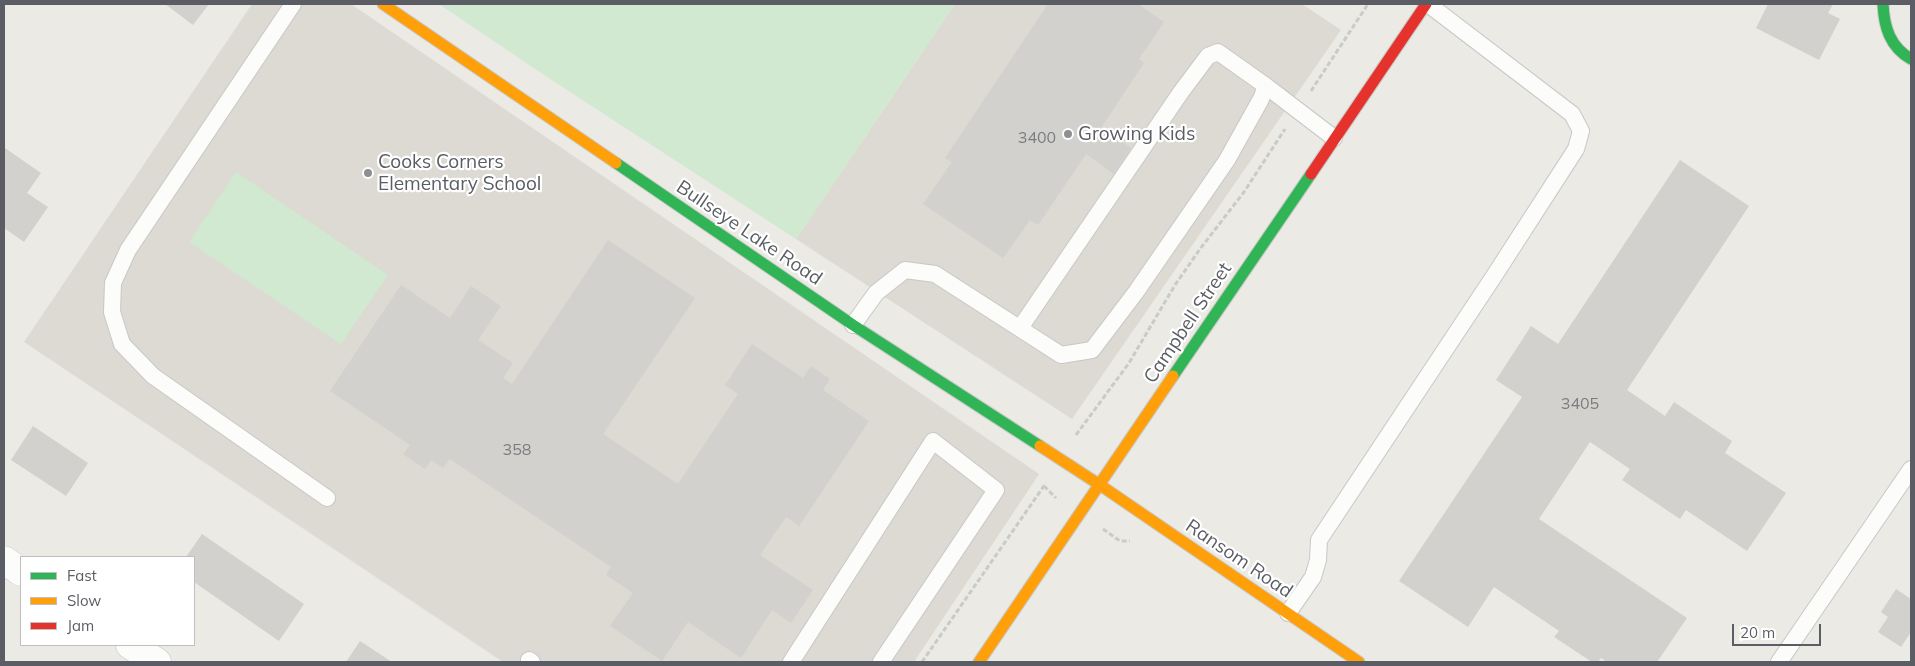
<!DOCTYPE html>
<html>
<head>
<meta charset="utf-8">
<style>
  body { margin:0 }
  #map { position:relative; width:1915px; height:666px; overflow:hidden; background:#ebeae4; font-family:Mulish,sans-serif }
  canvas { display:block }
  .frame { position:absolute; inset:0; border:5px solid #5a5e64; pointer-events:none }
  .legend { position:absolute; left:20px; top:556px; width:175px; height:90px; box-sizing:border-box; background:#fff; border:1px solid #bdbfc1; margin:0; padding:6px 9px; list-style:none; font-size:15px; color:#5a5e64 }
  .legend li { display:flex; align-items:center; gap:10px; height:25px }
  .legend b { width:25px; border:1px solid #bdbfc1 }
  .scale { position:absolute; left:1732px; top:624px; width:89px; height:22px; box-sizing:border-box; border:2px solid #5a5e64; border-top:0; padding-left:6px; font-size:15px; line-height:18px; white-space:nowrap; color:#5a5e64; -webkit-text-stroke:4px #fff; paint-order:stroke }
</style>
</head>
<body>
<div id="map">
<canvas width="1915" height="666"></canvas>
<div class="frame"></div>
<ul class="legend">
<li><b style="height:6px;background:#30b455"></b>Fast</li>
<li><b style="height:6px;background:#ff9f0a"></b>Slow</li>
<li><b style="height:6px;background:#e5322d"></b>Jam</li>
</ul>
<div class="scale">20 m</div>
</div>
<script>
const context = document.querySelector('canvas').getContext('2d');
context.lineJoin = 'round';
function fillPath(path, color) { context.fillStyle = color; context.fill(path, 'evenodd'); }
function trace(path, color, width, dash) { context.strokeStyle = color; context.lineWidth = width; context.lineCap = dash ? 'butt' : 'round'; context.setLineDash(dash || []); context.stroke(path); }
function label(font, color, halo, rows, align = 'center') {
  context.font = font + ' Mulish,sans-serif'; context.lineWidth = 4.5; context.setLineDash([]); context.textBaseline = 'middle'; context.strokeStyle = halo; context.fillStyle = color; for (const [text, x, y, turn = 0] of rows) {
    context.save(); context.translate(x, y); context.rotate((+turn || 0) * Math.PI / 180); context.textAlign = isNaN(turn) ? turn : align; if (halo) context.strokeText(text, 0, 0); context.fillText(text, 0, 0); context.restore();
  }
}
fillPath(new Path2D(`
  M252,4H351L1039,474L914,662H503L24,342Z
  M955,4H1302L1341,30L1072,419L796,239Z`), '#dcdad2');
fillPath(new Path2D(`
  M439,4H955L796,239L541,73Z
  M236,172L388,275L341,344L189,242Z`), '#d1e9d0');
fillPath(new Path2D(`
  M165,4H209L193,25Z
  M1048,4H1138L1164,22L1139,59L1144,63L1101,128L1131,148L1114,174L1086,154L1038,225L1030,220L1003,258L923,204L952,162L945,158Z
  M1768,4H1833L1828,13L1840,19L1819,60L1756,28Z
  M5,148L41,173L27,193L48,207L24,242L4,228V150Z
  M1680,160L1749,206L1627,390L1665,416L1674,402L1732,441L1725,453L1786,493L1747,551L1686,510L1680,519L1622,480L1630,469L1590,442L1539,519L1687,618L1657,662H1607L1601,658L1598,662H1592L1554,637L1559,631L1494,587L1468,627L1399,581L1522,397L1496,380L1531,326L1558,344Z
  M608,240L695,298L603,434L678,484L738,394L725,385L752,344L803,378L811,366L830,379L823,390L869,421L799,526L786,517L760,555L813,590L791,623L772,610L741,658L688,622L662,661L610,626L633,593L606,575L611,567L450,459L443,468L431,460L425,469L403,454L410,445L330,391L401,285L450,318L471,286L501,306L478,340L513,363L503,378L512,384Z
  M33,426L88,463L66,496L11,460Z
  M202,534L304,604L279,641L194,582V557H186Z
  M1896,589L1911,599V632L1901,647L1878,632L1888,617L1881,612Z
  M360,641L392,662H346Z`), '#d2d1cd');
const lane = new Path2D(`
  M293,4L128,250L113,283L112,312L122,344L153,376L327,498
  M1266,86L1334,138
  M853,325L876,293L905,270L935,274L1061,355L1092,350L1136,292L1227,160L1261,99L1266,86L1218,52L1208,56L1181,92L1020,328
  M1288,613L1313,577L1318,560L1319,540L1496,273L1576,149L1581,131L1572,114L1428,4
  M529,660L532,662
  M791,662L933,441L996,490L881,662
  M1779,662L1911,469`);
const street = new Path2D(`
  M4,560L21,572
  M130,645L157,662`);
const fast = new Path2D(`
  M1883,4C1884,27 1890,47 1911,59
  M616,163L853,325L1040,446
  M1173,376L1311,174`);
const slow = new Path2D(`
  M383,4L616,163
  M1040,446L1100,485L1359,662
  M979,662L1173,376`);
const jam = new Path2D(`
  M1311,174L1426,4`);
trace(lane, '#c7c8c7', 18);
trace(street, '#c7c8c7', 29);
trace(fast, '#c8c9c8', 13);
trace(slow, '#c8c9c8', 13);
trace(jam, '#c8c9c8', 13);
trace(new Path2D(`
  M1311,91L1368,4
  M1076,435L1129,363L1175,285L1200,249L1244,192L1285,129
  M1044,486L1056,498
  M1103,529L1120,541H1130
  M922,662L1046,483`), '#c7ccca', 3, [5, 2.5]);
trace(lane, '#fcfcfb', 16);
trace(street, '#fcfcfb', 28);
trace(fast, '#30b455', 11);
trace(slow, '#ff9f0a', 11);
trace(jam, '#e5322d', 11);
for (const [x, y, r, color] of [
  [1068,134,5,"#8d8f91"],
  [368,173,5,"#8d8f91"]
]) { const dot = new Path2D(); dot.arc(x, y, r, 0, 2 * Math.PI); context.fillStyle = color; context.fill(dot); trace(dot, '#fff', 2); }
label('16px', '#797c7f', null, [
  ["3400",1037,138],
  ["3405",1580,404],
  ["358",517,450]
]);
label('19px', '#5a5e64', '#fff', [
  ["Growing Kids",1078,134],
  ["Cooks Corners",378,162],
  ["Elementary School",378,184]
], 'left');
label('19px', '#5a5e64', '#fff', [
  ["Bullseye Lake Road",749,233,34],
  ["Campbell Street",1188,323,-56],
  ["Ransom Road",1239,559,34]
]);
</script>
</body>
</html>
